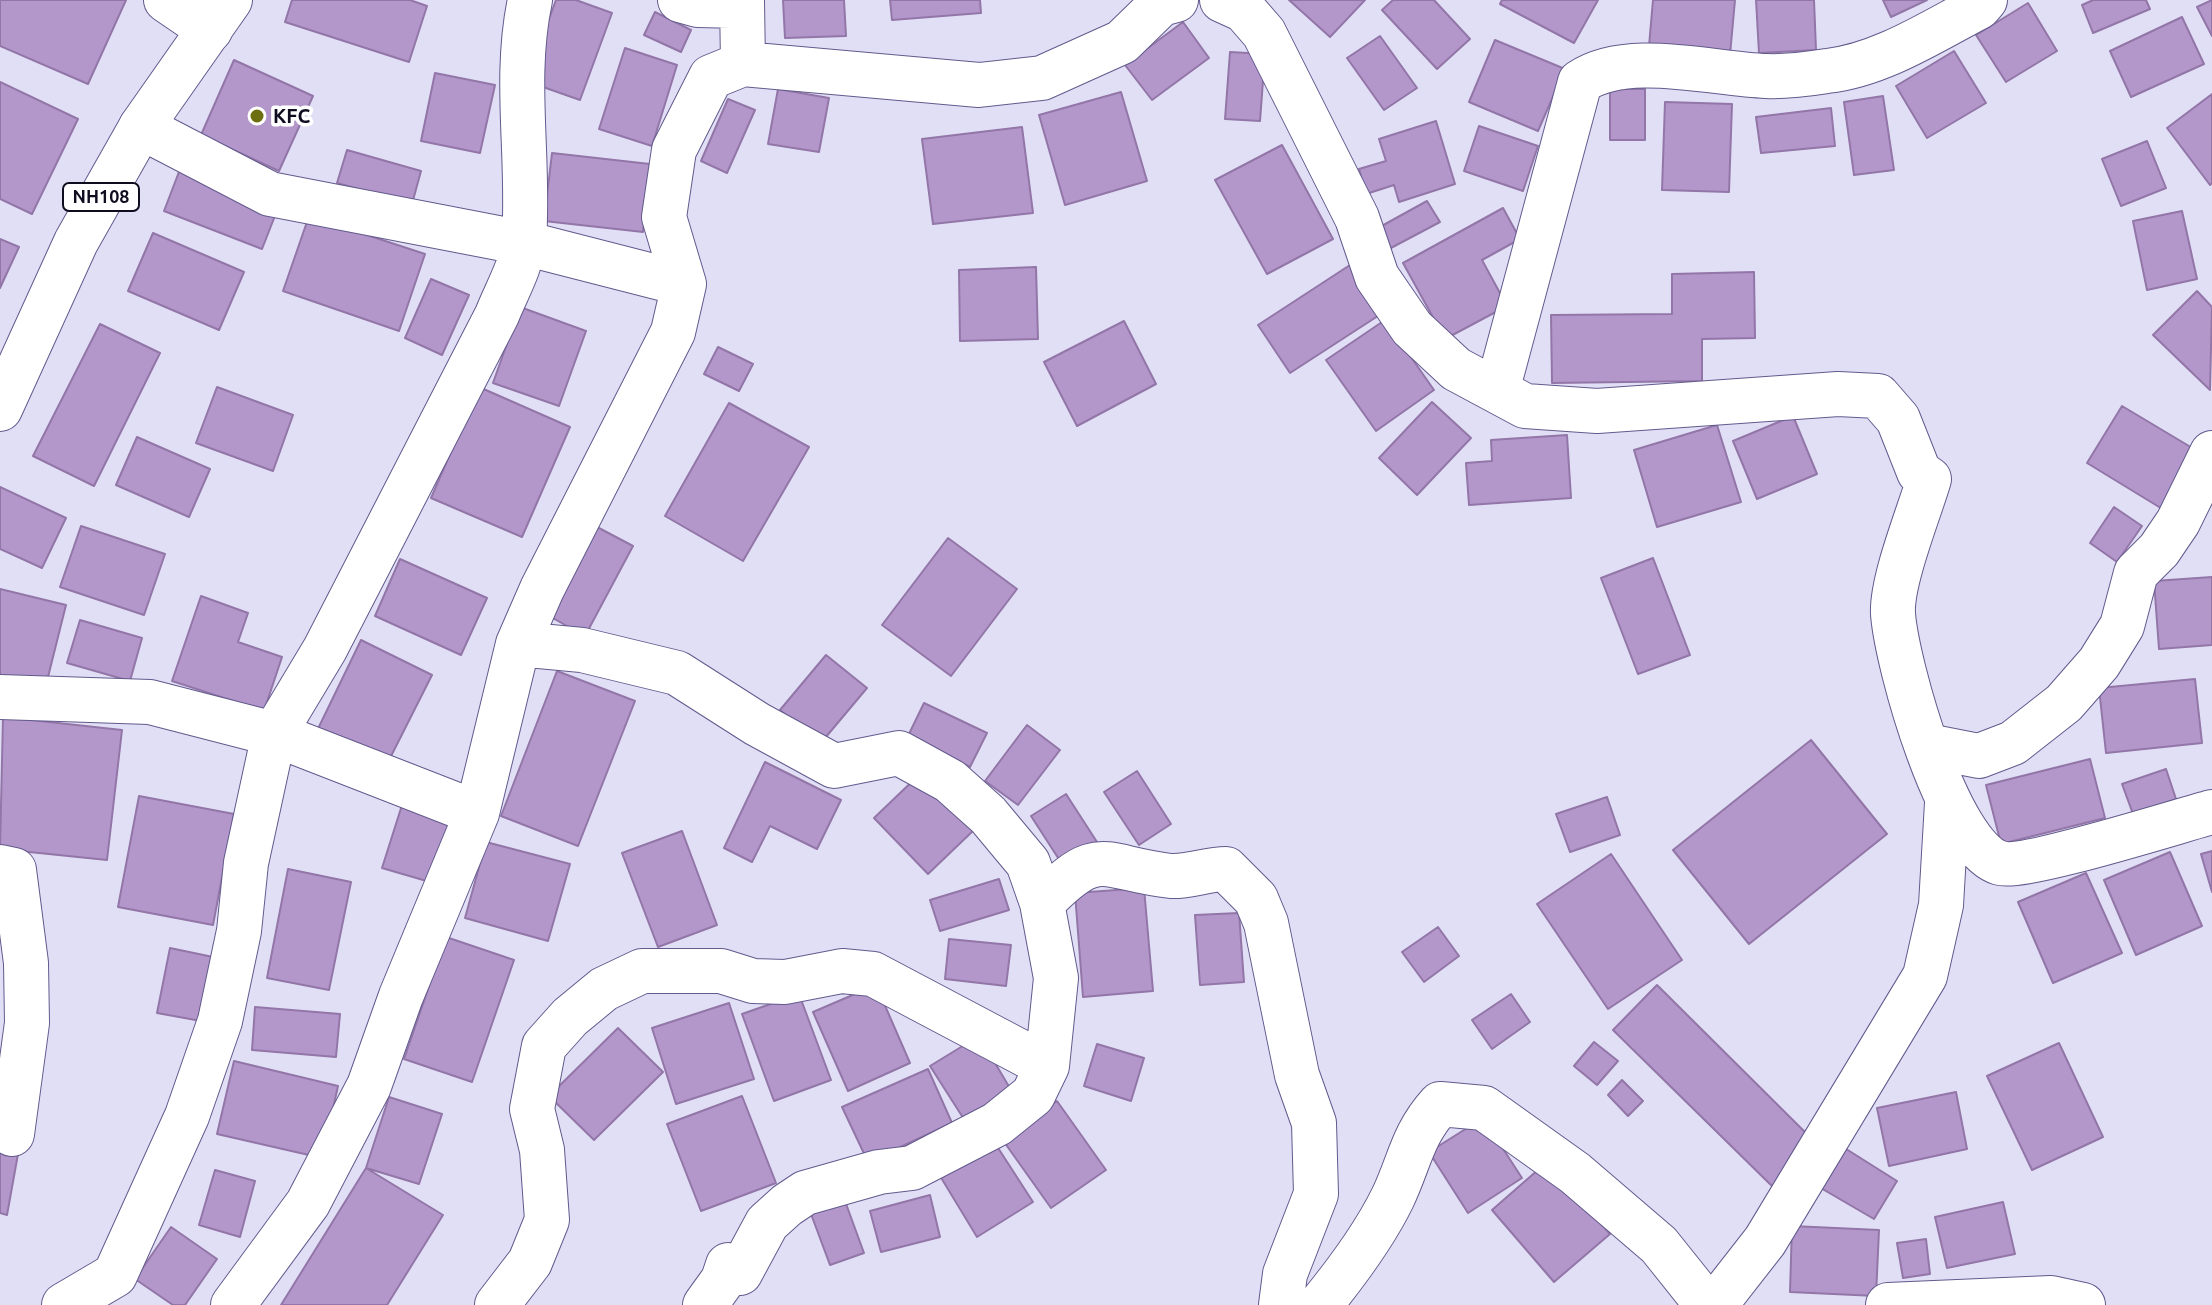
<!DOCTYPE html>
<html>
<head>
<meta charset="utf-8">
<style>
  body { margin:0 }
  canvas { display:block; background:#e1dff6 }
</style>
</head>
<body>
<canvas width="2212" height="1305"></canvas>
<script>
const context = document.querySelector('canvas').getContext('2d');
context.lineJoin = 'round';
function fillPath(path, color) { context.fillStyle = color; context.fill(path, 'evenodd'); }
function trace(path, color, width, dash) { context.strokeStyle = color; context.lineWidth = width; context.lineCap = dash ? 'butt' : 'round'; context.setLineDash(dash || []); context.stroke(path); }
function label(font, color, halo, rows, align = 'center') {
  context.font = font + ' Ubuntu,sans-serif'; context.lineWidth = 7; context.setLineDash([]); context.textBaseline = 'middle'; context.strokeStyle = halo; context.fillStyle = color; for (const [text, x, y, turn = 0] of rows) {
    context.save(); context.translate(x, y); context.rotate((+turn || 0) * Math.PI / 180); context.textAlign = isNaN(turn) ? turn : align; if (halo) context.strokeText(text, 0, 0); context.fillText(text, 0, 0); context.restore();
  }
}
const building = new Path2D(`
  M0,0H126L88,84L0,46Z
  M292,0H410L427,6L409,62L285,22Z
  M556,0H576L612,13L580,100L526,81Z
  M783,0H844L846,36L785,38Z
  M890,0H980L981,13L892,20Z
  M1289,0H1365L1330,37Z
  M1393,0H1434L1470,39L1437,69L1382,10Z
  M1502,0H1598L1574,43L1500,4Z
  M1653,0H1735L1730,55L1649,46Z
  M1756,0H1814L1816,50L1759,53Z
  M1883,0H1927L1891,17Z
  M2093,0H2146L2150,9L2093,33L2082,5Z
  M2212,0V36L2197,7Z
  M2028,3L2057,51L2006,82L1976,35Z
  M655,12L691,30L681,52L644,35Z
  M2182,17L2204,64L2131,97L2110,51Z
  M1183,22L1209,58L1152,100L1125,65Z
  M1380,36L1417,88L1384,110L1347,58Z
  M1495,40L1565,69L1538,131L1469,102Z
  M625,48L677,65L652,146L599,129Z
  M1954,51L1986,103L1927,138L1896,86Z
  M1230,52L1265,54L1260,121L1225,119Z
  M234,60L313,96L279,171L201,135Z
  M435,73L495,85L480,153L421,141Z
  M0,82L78,119L32,214L0,199Z
  M778,89L829,98L819,152L768,144Z
  M1610,89H1645V140H1610Z
  M1121,92L1147,181L1065,205L1039,115Z
  M2212,94V183L2210,185L2167,128Z
  M1883,96L1894,170L1854,175L1844,102Z
  M728,99L755,110L727,173L701,161Z
  M1665,102L1732,104L1729,192L1662,190Z
  M1831,108L1835,146L1761,153L1756,117Z
  M1436,121L1455,184L1399,202L1394,185L1366,194L1359,169L1386,161L1379,139Z
  M1479,126L1538,146L1523,191L1464,171Z
  M1022,127L1033,213L933,224L922,139Z
  M2147,141L2166,188L2121,206L2102,159Z
  M1282,145L1333,239L1267,274L1215,180Z
  M347,150L421,171L412,204L337,183Z
  M552,153L650,164L643,232L544,221Z
  M182,164L280,203L262,249L164,211Z
  M1427,201L1440,222L1389,249L1378,228Z
  M1503,208L1520,239L1482,260L1507,306L1445,339L1403,263Z
  M2182,211L2197,279L2147,290L2133,221Z
  M309,216L425,254L399,331L283,291Z
  M153,233L244,272L219,330L128,291Z
  M0,239L19,247L0,288Z
  M1350,265L1381,314L1290,373L1258,325Z
  M1036,267L1038,339L960,341L959,270Z
  M1754,272L1755,338L1702,339V381L1552,383L1551,315L1672,314V274Z
  M431,279L469,295L442,355L405,338Z
  M2197,291L2212,307L2210,390L2153,335Z
  M520,307L586,331L559,406L493,383Z
  M1385,320L1434,390L1376,431L1326,360Z
  M1124,321L1156,384L1077,426L1044,362Z
  M100,324L160,353L94,486L33,456Z
  M718,347L753,364L739,391L704,374Z
  M217,387L293,415L273,471L196,443Z
  M479,387L570,427L522,537L431,498Z
  M1432,402L1471,438L1417,495L1379,458Z
  M729,403L809,447L743,561L665,516Z
  M2122,406L2199,452L2164,510L2087,463Z
  M1793,416L1817,474L1757,499L1733,441Z
  M1717,425L1741,502L1657,527L1634,450Z
  M1567,435L1571,498L1469,505L1466,463L1492,461L1491,440Z
  M137,437L210,469L189,517L116,485Z
  M0,487L66,518L42,568L0,549Z
  M2114,507L2142,526L2117,562L2090,543Z
  M81,526L165,554L144,615L60,587Z
  M597,527L633,546L585,636L549,616Z
  M948,538L1017,589L951,676L882,625Z
  M1653,558L1690,655L1638,674L1601,578Z
  M400,559L487,598L461,655L375,616Z
  M2212,577V645L2159,649L2154,581Z
  M0,589L66,605L45,689L0,679Z
  M201,596L248,613L238,642L282,657L264,711L172,681Z
  M80,620L142,638L130,681L67,663Z
  M361,640L432,675L382,774L313,739Z
  M826,655L867,688L820,744L780,710Z
  M557,671L635,701L578,846L501,816Z
  M2195,679L2202,743L2106,753L2099,688Z
  M924,703L987,733L970,767L908,736Z
  M3,717L122,730L107,860L0,849Z
  M1027,725L1060,750L1018,805L985,781Z
  M1811,740L1887,834L1749,944L1673,850Z
  M2090,759L2105,818L2001,844L1986,785Z
  M765,762L841,800L817,849L770,826L752,862L724,848Z
  M2166,769L2176,799L2133,814L2122,784Z
  M1137,771L1171,824L1139,845L1104,792Z
  M922,772L976,828L928,874L874,818Z
  M1066,794L1097,842L1062,864L1031,816Z
  M139,796L234,814L213,925L118,907Z
  M1607,797L1620,835L1570,852L1556,814Z
  M402,805L450,820L430,882L382,868Z
  M682,831L717,925L658,947L622,853Z
  M486,842L570,864L548,941L465,918Z
  M2212,851V892L2201,854Z
  M2170,852L2202,926L2136,955L2104,880Z
  M1611,854L1682,960L1608,1009L1537,904Z
  M288,869L351,882L329,990L267,978Z
  M2086,873L2122,953L2053,983L2018,902Z
  M999,879L1009,910L940,931L930,900Z
  M1144,888L1153,991L1083,997L1075,893Z
  M1239,913L1244,982L1200,985L1195,915Z
  M1438,927L1459,956L1424,982L1402,952Z
  M446,937L514,960L472,1082L404,1059Z
  M949,939L1011,945L1006,986L945,979Z
  M170,948L213,957L201,1021L157,1013Z
  M876,985L910,1063L848,1091L813,1012Z
  M1657,985L1819,1146L1775,1189L1613,1030Z
  M799,994L831,1080L774,1101L742,1014Z
  M1511,994L1530,1022L1492,1049L1472,1020Z
  M729,1003L754,1079L676,1104L652,1028Z
  M255,1007L340,1014L336,1057L252,1050Z
  M618,1028L663,1072L594,1140L549,1096Z
  M979,1036L1014,1095L967,1124L930,1066Z
  M1594,1042L1618,1061L1597,1085L1574,1066Z
  M2059,1043L2103,1137L2032,1170L1987,1076Z
  M1097,1044L1144,1058L1131,1101L1084,1086Z
  M234,1061L338,1086L322,1158L217,1134Z
  M928,1069L952,1123L868,1162L842,1107Z
  M1622,1080L1643,1101L1628,1116L1608,1095Z
  M1956,1092L1967,1149L1889,1166L1877,1108Z
  M742,1096L776,1183L701,1211L667,1124Z
  M389,1097L442,1114L419,1184L366,1168Z
  M1057,1101L1106,1170L1051,1208L1002,1139Z
  M1483,1118L1522,1178L1468,1213L1429,1152Z
  M991,1137L1033,1202L977,1237L937,1171Z
  M1843,1147L1897,1181L1874,1219L1819,1187Z
  M0,1151L18,1154L7,1215L0,1213Z
  M1547,1162L1610,1234L1554,1282L1492,1210Z
  M366,1168L443,1215L387,1305H281Z
  M215,1170L255,1181L240,1237L199,1225Z
  M930,1195L940,1237L881,1252L870,1211Z
  M845,1201L864,1253L830,1265L811,1214Z
  M2003,1202L2015,1254L1947,1268L1935,1217Z
  M1792,1226L1879,1230L1876,1296L1790,1292Z
  M171,1227L217,1259L185,1305H173L135,1279Z
  M1926,1239L1930,1274L1903,1278L1897,1243Z`);
fillPath(building, '#b497ca');
trace(building, '#9376a8', 2);
const minor = new Path2D(`
  M166,0L210,30
  M680,0L698,5L740,6
  M742,0L743,64
  M1222,0L1244,10L1264,33L1357,218L1377,277L1412,328L1456,369L1525,406L1597,411L1838,394L1878,396L1898,419L1919,472L1929,479C1919,513 1891,581 1893,614C1897,665 1948,848 2000,863C2024,870 2178,821 2212,812
  M141,127L270,194L524,243L684,284
  M1497,391L1580,82C1627,50 1711,74 1766,76C1786,77 1808,74 1827,71C1881,65 1933,31 1979,7L1985,0
  M518,644L582,650L677,673L757,724L834,766L899,753L950,781L988,815L1028,863L1042,903L1056,978L1047,1066L1033,1095L997,1124L912,1168L879,1172L805,1193L787,1205L767,1223L740,1273L728,1265L723,1280L705,1305
  M0,697L150,702L274,734L477,813
  M1928,746L1979,756L2013,743L2064,703L2099,663L2122,626L2136,573L2159,550L2178,522L2212,453
  M0,867L14,870L26,963L27,1023L12,1134
  M1042,903C1100,843 1101,868 1171,876C1188,877 1208,869 1226,869L1256,899L1266,923L1297,1075L1314,1123L1316,1194L1285,1274L1281,1305
  M64,1305L115,1275L187,1116L220,1021L239,931L246,863L274,734L325,649L497,315C506,292 522,265 524,240C530,160 513,79 530,0
  M233,1305L308,1203L369,1086L401,996L477,813L518,644L542,589L673,332L684,284L664,217L674,150L711,77L743,64L979,85L1042,78L1122,42L1161,4L1176,0
  M497,1305L530,1262L547,1220L542,1150L532,1109L544,1046L570,1017L604,989L642,971H721L753,981L785,982L842,971L873,974L1047,1066
  M1320,1305C1347,1272 1374,1236 1393,1197C1410,1161 1412,1135 1440,1104L1484,1108L1575,1173L1659,1245L1707,1305
  M1715,1305L1765,1241L1925,976L1941,905L1947,803
  M1888,1305L2051,1298L2083,1305`);
const highway = new Path2D(`
  M0,409L76,242L141,127L230,0`);
trace(minor, '#625a8d', 46);
trace(highway, '#625a8d', 46);
trace(minor, '#fff', 44);
trace(highway, '#fff', 44);
for (const [x, y, r, color] of [
  [257,116,8,"#6d6e10"]
]) { const dot = new Path2D(); dot.arc(x, y, r, 0, 2 * Math.PI); context.fillStyle = color; context.fill(dot); trace(dot, '#fff', 3); }
for (const [x, y, w] of [
  [101,197,76]
]) { const box = new Path2D(); box.roundRect(x - w / 2, y - 14, w, 28, 6); context.fillStyle = '#fff'; context.fill(box); trace(box, '#100c20', 2); }
label('bold 18px', '#100c20', null, [
  ["NH108",101,197]
]);
label('bold 20px', '#100c20', '#fff', [
  ["KFC",273,116]
], 'left');
</script>
</body>
</html>
